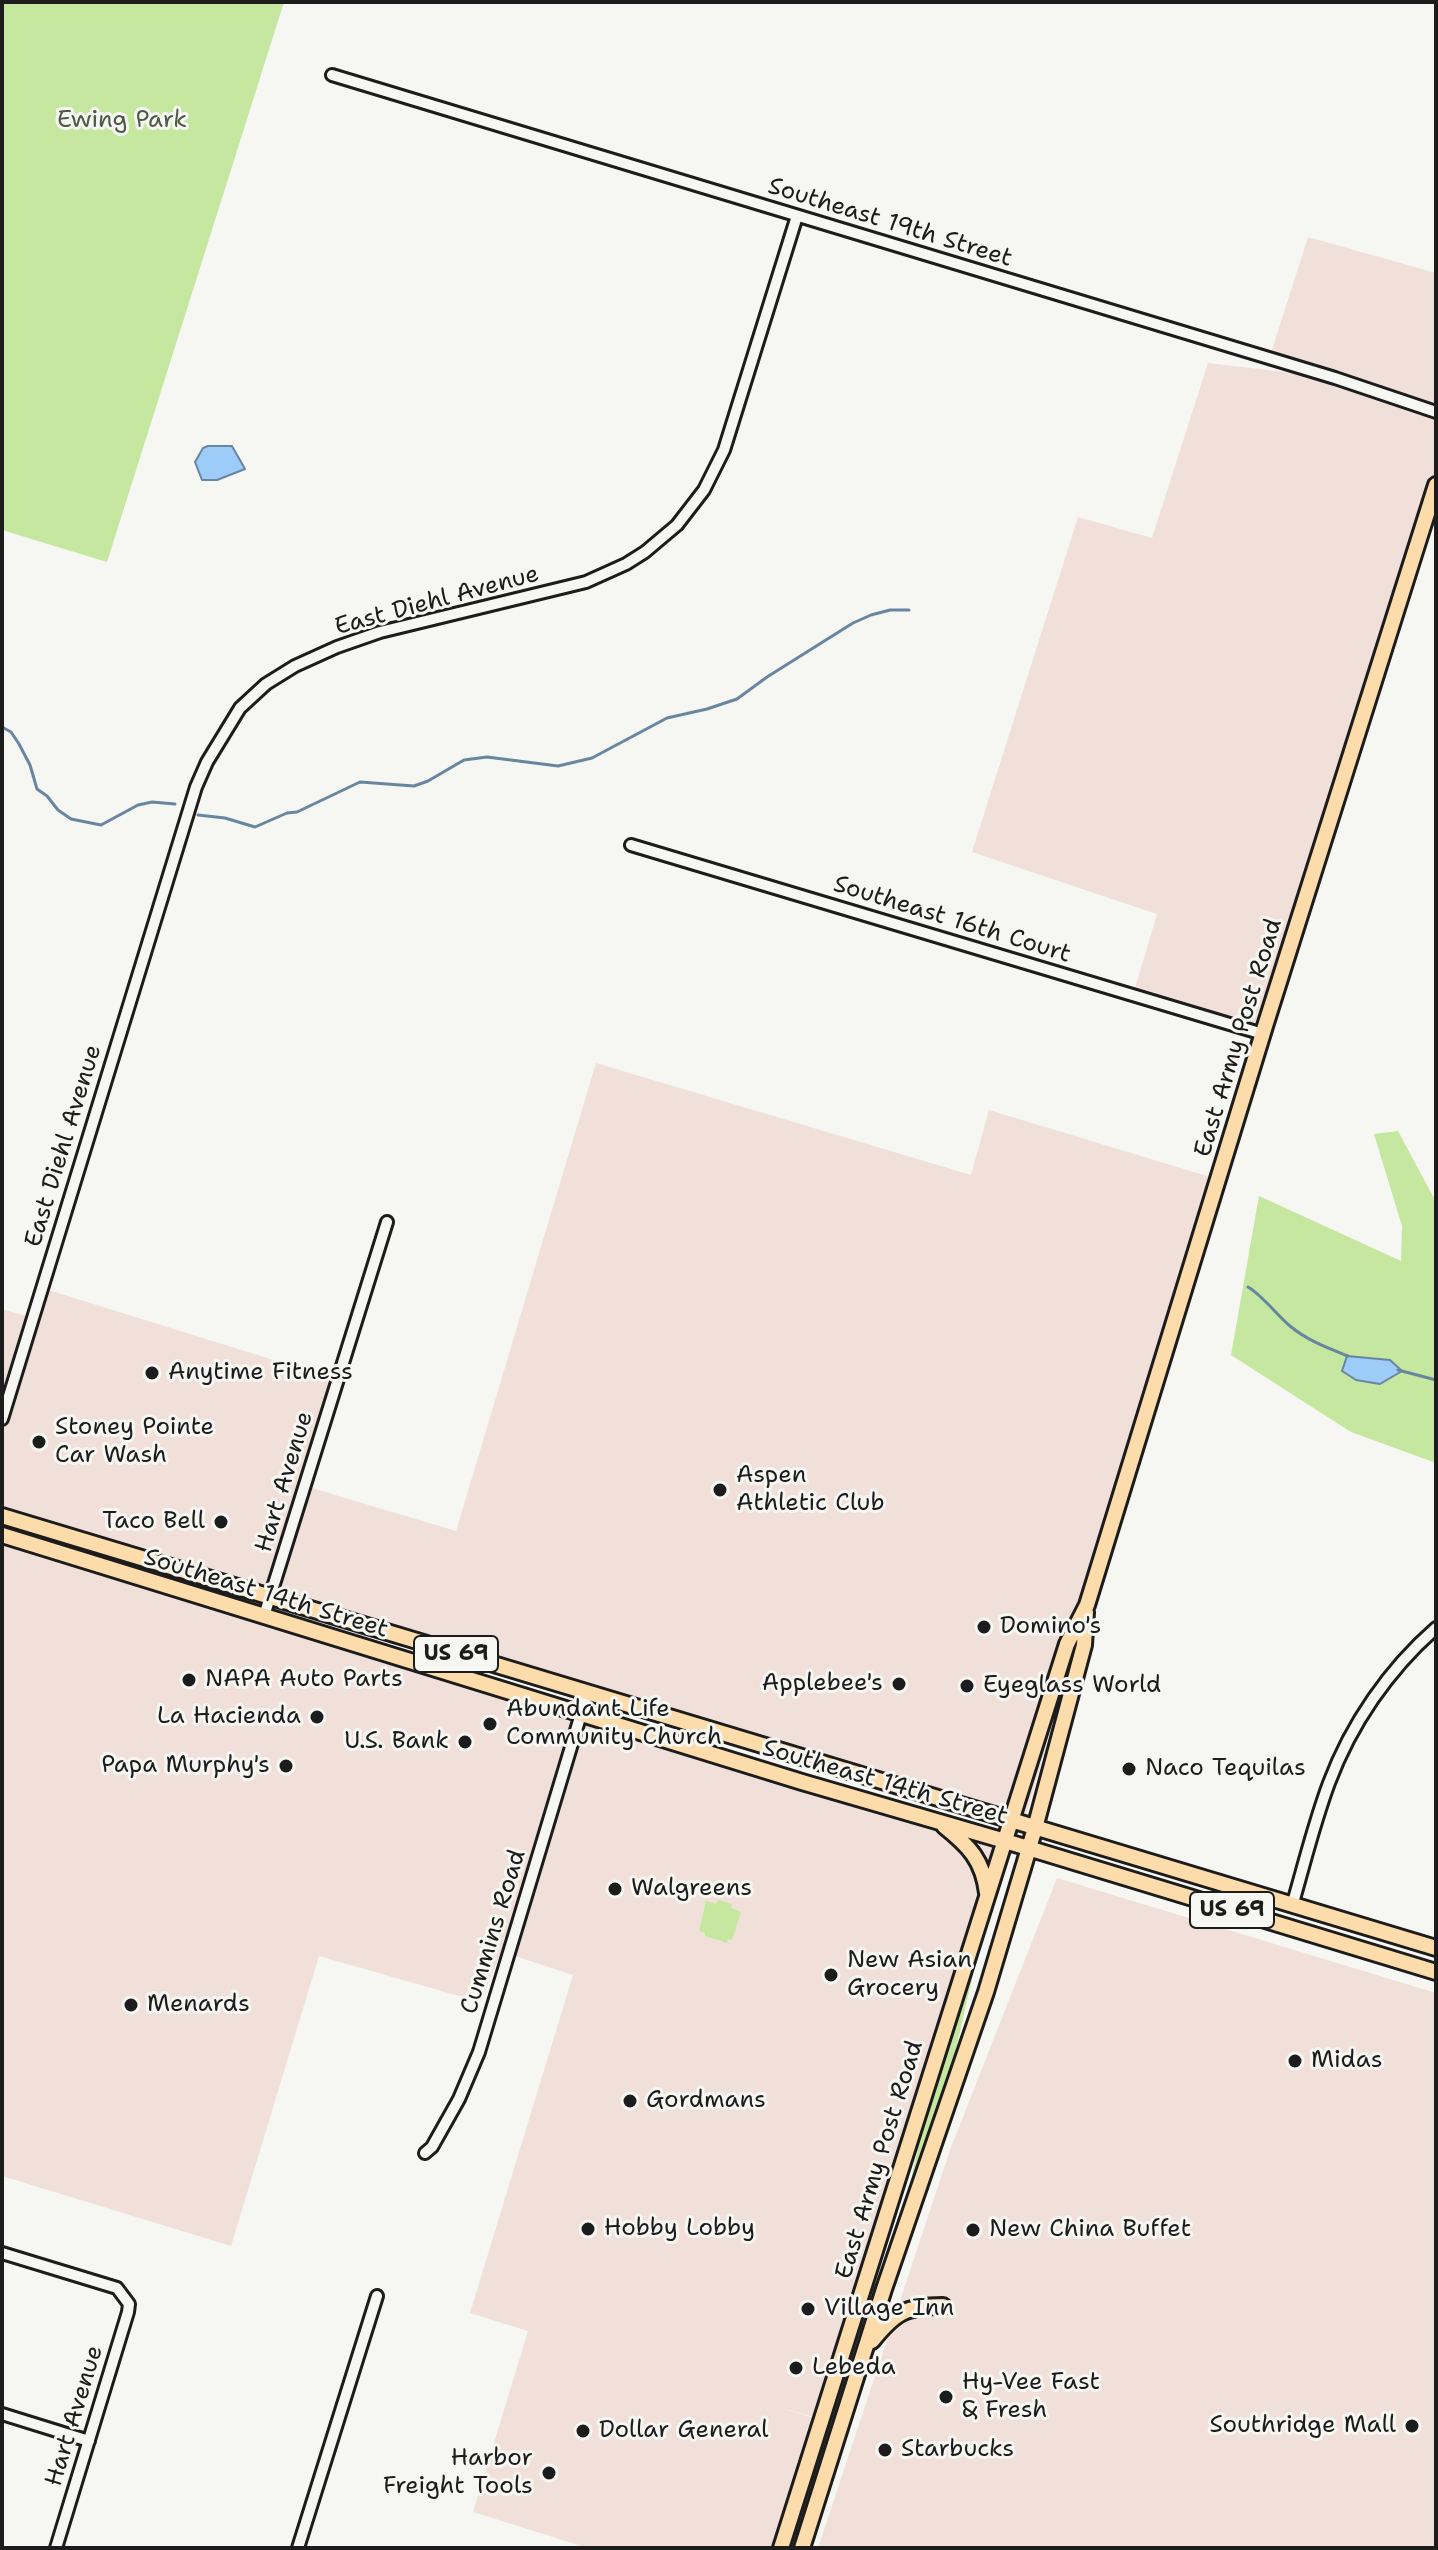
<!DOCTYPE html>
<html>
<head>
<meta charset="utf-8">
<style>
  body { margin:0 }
  #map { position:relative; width:1438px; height:2550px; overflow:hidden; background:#f6f6f2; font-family:"Shantell Sans",sans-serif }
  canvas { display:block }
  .frame { position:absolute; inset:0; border:4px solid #1c1c1c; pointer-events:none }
</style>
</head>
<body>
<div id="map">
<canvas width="1438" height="2550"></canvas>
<div class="frame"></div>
</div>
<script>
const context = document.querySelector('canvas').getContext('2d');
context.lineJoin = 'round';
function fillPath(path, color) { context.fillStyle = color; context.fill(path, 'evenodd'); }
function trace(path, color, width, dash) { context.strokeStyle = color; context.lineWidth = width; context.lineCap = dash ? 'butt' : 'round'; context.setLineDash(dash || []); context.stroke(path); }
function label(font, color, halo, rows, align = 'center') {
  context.font = font + ' "Shantell Sans",sans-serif'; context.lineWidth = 6; context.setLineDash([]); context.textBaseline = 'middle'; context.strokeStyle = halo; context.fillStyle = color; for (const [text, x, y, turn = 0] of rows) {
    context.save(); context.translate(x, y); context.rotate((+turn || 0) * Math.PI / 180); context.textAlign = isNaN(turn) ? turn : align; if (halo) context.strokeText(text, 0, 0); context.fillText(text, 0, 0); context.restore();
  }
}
fillPath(new Path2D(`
  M1308,237L1436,273V485L1263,1034L1133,995L1157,914L972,852L1078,517L1152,538L1208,363L1329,377L1269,359Z
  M596,1063L971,1175L989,1110L1217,1179L1023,1825L2,1516V1309L33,1318L42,1288L338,1380L305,1486L456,1531Z
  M2,1535L805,1783L1010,1850L831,2422L775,2406L830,2423L790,2548H588L473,2512L528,2331L470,2313L573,1975L509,1954L520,1908L480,2002L319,1956L231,2246L2,2176Z
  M1057,1878L1436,1993V2548H818L950,2150Z`), '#f1e0da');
fillPath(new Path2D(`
  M2,2H284L107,562L2,530Z
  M1398,1131L1436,1202V1463L1351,1432L1231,1355L1259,1196L1401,1261L1402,1226L1374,1134Z
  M718,1900L732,1904L731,1908L741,1912L732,1940L728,1939L727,1943L705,1936V1933L699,1931L706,1901L716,1904Z
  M970,1973L973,1974L949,2080L915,2176L912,2175L924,2118Z
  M837,2394L840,2395L829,2448L816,2487L809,2484Z`), '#c5e79f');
const water = new Path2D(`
  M208,446H232L245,469L217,480H202L195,462L203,448Z
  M1347,1356L1390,1360L1402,1371L1380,1384L1356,1380L1342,1371Z`);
fillPath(water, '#9dccf9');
trace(water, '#6986a1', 2);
trace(new Path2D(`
  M2,727L11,732L19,744L30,765L37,789L47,796L58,810L71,819L101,825L138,805L152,802L175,804
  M198,815L225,818L255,827L287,813L297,812L360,782L414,786L428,781L464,760L487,757L558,766L592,758L667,718L707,709L737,699L767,677L853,623L871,615L890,610H909
  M1248,1287C1262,1295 1277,1315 1290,1326C1308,1341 1328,1348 1348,1356
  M1398,1370L1436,1380`), '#6986a1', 3);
const minor = new Path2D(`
  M332,75L1335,378L1436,412
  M631,845L1263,1034
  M2,1419L196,787L207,762L240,708L266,684L295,666L337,647L380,632L586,582L626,564L645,552L677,525L704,490L724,450L797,216
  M264,1616L387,1222
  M1292,1906C1304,1865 1314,1823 1329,1783C1351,1724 1389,1669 1436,1628
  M425,2153L432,2147L459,2099L479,2052L587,1694
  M2,2253L117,2288L129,2304L128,2312L56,2548
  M2,2414L89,2441
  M298,2548L377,2296`);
const major = new Path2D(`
  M2,1516L1436,1948
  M2,1535L802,1782L1005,1841L1436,1972
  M944,1826C969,1846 983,1860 987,1893
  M872,2341C895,2312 906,2306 943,2306
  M781,2548L1067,1644L1087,1605L1266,1023L1436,485
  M802,2548L884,2289L986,1992L1035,1828L1084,1645L1086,1612`);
trace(minor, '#1c1c1c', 16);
trace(major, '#1c1c1c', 20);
trace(minor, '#f6f6f2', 10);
trace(major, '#fddcac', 14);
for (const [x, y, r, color] of [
  [152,1373,8,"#1c1c1c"],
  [39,1442,8,"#1c1c1c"],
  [720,1490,8,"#1c1c1c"],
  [221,1522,8,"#1c1c1c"],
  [984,1627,8,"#1c1c1c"],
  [189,1680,8,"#1c1c1c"],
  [899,1684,8,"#1c1c1c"],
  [967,1686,8,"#1c1c1c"],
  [317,1717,8,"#1c1c1c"],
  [490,1724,8,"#1c1c1c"],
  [465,1742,8,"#1c1c1c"],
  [286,1766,8,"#1c1c1c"],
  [1129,1769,8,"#1c1c1c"],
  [615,1889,8,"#1c1c1c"],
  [831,1975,8,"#1c1c1c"],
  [131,2005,8,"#1c1c1c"],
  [1295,2061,8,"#1c1c1c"],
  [630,2101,8,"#1c1c1c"],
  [588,2229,8,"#1c1c1c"],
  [973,2230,8,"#1c1c1c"],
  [808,2309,8,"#1c1c1c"],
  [796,2368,8,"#1c1c1c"],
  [946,2397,8,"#1c1c1c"],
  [1412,2426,8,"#1c1c1c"],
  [583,2431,8,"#1c1c1c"],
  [885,2450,8,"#1c1c1c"],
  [549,2473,8,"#1c1c1c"]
]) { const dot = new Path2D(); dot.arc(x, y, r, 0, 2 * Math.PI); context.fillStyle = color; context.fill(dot); trace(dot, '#f6f6f2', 3); }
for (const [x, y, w] of [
  [456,1654,84],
  [1232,1910,84]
]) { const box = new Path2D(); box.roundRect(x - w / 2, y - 18, w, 36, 6); context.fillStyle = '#f6f6f2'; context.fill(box); trace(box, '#1c1c1c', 2); }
label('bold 22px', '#1c1c1c', null, [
  ["US 69",456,1654],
  ["US 69",1232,1910]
]);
label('24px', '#4f5943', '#f6f6f2', [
  ["Ewing Park",122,121]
]);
label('24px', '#1c1c1c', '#f6f6f2', [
  ["Southeast 19th Street",890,223,17],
  ["East Diehl Avenue",437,601,-15],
  ["Southeast 16th Court",952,920,17],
  ["East Army Post Road",1239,1038,-73],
  ["East Diehl Avenue",64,1146,-73],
  ["Hart Avenue",285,1482,-73],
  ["Southeast 14th Street",266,1594,17],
  ["Southeast 14th Street",885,1783,16],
  ["Cummins Road",494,1932,-73],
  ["East Army Post Road",880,2160,-73],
  ["Hart Avenue",75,2416,-73]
]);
label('24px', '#1c1c1c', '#f6f6f2', [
  ["Anytime Fitness",168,1373],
  ["Stoney Pointe",55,1428],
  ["Car Wash",55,1456],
  ["Aspen",736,1476],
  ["Athletic Club",736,1504],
  ["Taco Bell",205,1522,"right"],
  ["Domino's",1000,1627],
  ["NAPA Auto Parts",205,1680],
  ["Applebee's",883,1684,"right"],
  ["Eyeglass World",983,1686],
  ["Abundant Life",506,1710],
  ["Community Church",506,1738],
  ["La Hacienda",301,1717,"right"],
  ["U.S. Bank",449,1742,"right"],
  ["Papa Murphy's",270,1766,"right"],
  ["Naco Tequilas",1145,1769],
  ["Walgreens",631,1889],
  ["New Asian",847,1961],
  ["Grocery",847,1989],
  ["Menards",147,2005],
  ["Midas",1311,2061],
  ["Gordmans",646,2101],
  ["Hobby Lobby",604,2229],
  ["New China Buffet",989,2230],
  ["Village Inn",824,2309],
  ["Lebeda",812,2368],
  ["Hy-Vee Fast",962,2383],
  ["& Fresh",962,2411],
  ["Southridge Mall",1396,2426,"right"],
  ["Dollar General",599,2431],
  ["Starbucks",901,2450],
  ["Harbor",533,2459,"right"],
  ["Freight Tools",533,2487,"right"]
], 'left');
</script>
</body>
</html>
